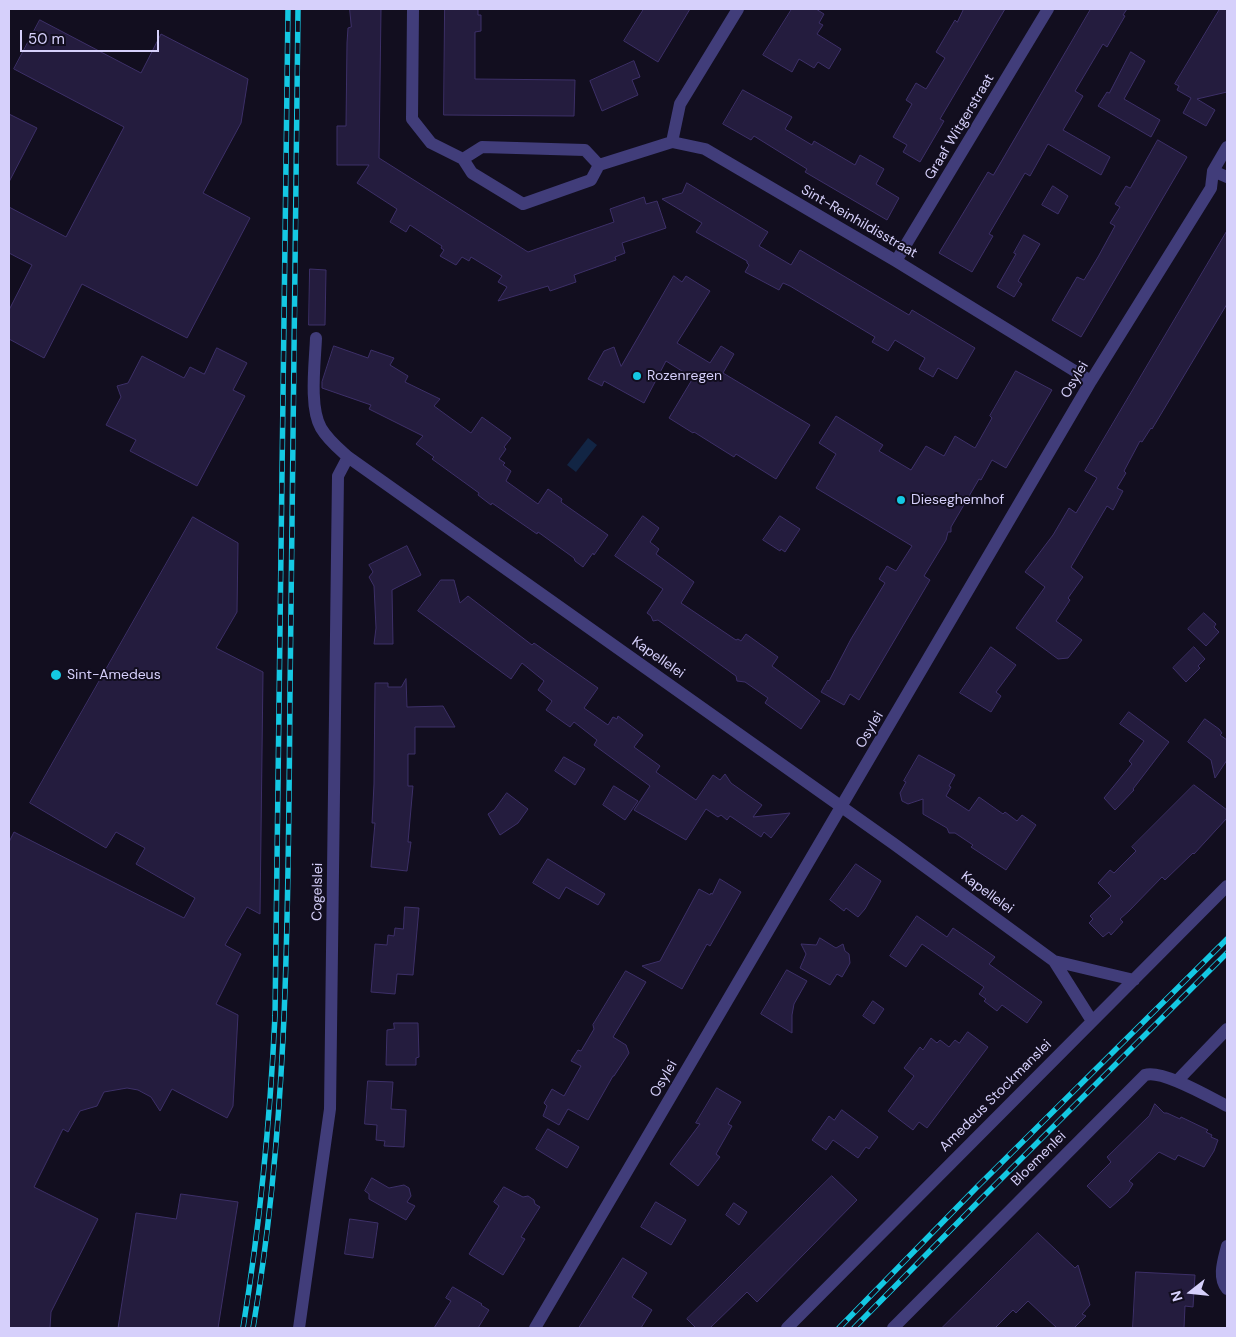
<!DOCTYPE html>
<html>
<head>
<meta charset="utf-8">
<style>
  body { margin:0 }
  #map { position:relative; width:1236px; height:1337px; overflow:hidden; background:#120e1f; font-family:"DM Sans",sans-serif }
  canvas { display:block }
  .frame { position:absolute; inset:0; border:10px solid #d6d0fb; pointer-events:none }
  .north { position:absolute; left:1166px; top:1267px; width:50px; height:50px; -webkit-text-stroke:4px #120e1f; paint-order:stroke; rotate:254deg; font-size:14px; font-weight:700; line-height:20px; text-align:center; color:#d6d0fb }
  .north::after { content:''; display:block; margin:auto; width:18px; height:22px; background:#d6d0fb; clip-path:polygon(50% 0,100% 100%,50% 72%,0 100%) }
  .scale { position:absolute; left:20px; top:30px; width:139px; height:22px; box-sizing:border-box; border:2px solid #d6d0fb; border-top:0; padding-left:6px; font-size:15px; line-height:18px; white-space:nowrap; color:#d6d0fb; -webkit-text-stroke:4px #120e1f; paint-order:stroke }
</style>
</head>
<body>
<div id="map">
<canvas width="1236" height="1337"></canvas>
<div class="frame"></div>
<div class="north">N</div>
<div class="scale">50 m</div>
</div>
<script>
const context = document.querySelector('canvas').getContext('2d');
context.lineJoin = 'round';
function fillPath(path, color) { context.fillStyle = color; context.fill(path, 'evenodd'); }
function trace(path, color, width, dash) { context.strokeStyle = color; context.lineWidth = width; context.lineCap = dash ? 'butt' : 'round'; context.setLineDash(dash || []); context.stroke(path); }
function label(font, color, halo, rows, align = 'center') {
  context.font = font + ' "DM Sans",sans-serif'; context.lineWidth = 4; context.setLineDash([]); context.textBaseline = 'middle'; context.strokeStyle = halo; context.fillStyle = color; for (const [text, x, y, turn = 0] of rows) {
    context.save(); context.translate(x, y); context.rotate((+turn || 0) * Math.PI / 180); context.textAlign = isNaN(turn) ? turn : align; if (halo) context.strokeText(text, 0, 0); context.fillText(text, 0, 0); context.restore();
  }
}
fillPath(new Path2D(`
  M588,438L597,445L576,472L567,465Z`), '#122544');
const building = new Path2D(`
  M350,9H381L379,158L528,252L614,222L610,209L644,197L646,204L657,201L666,228L622,243L625,253L615,257L616,260L574,275L576,282L550,291L548,286L498,301L507,287L498,282L502,276L471,257L469,261L462,257L456,265L440,256L444,250L441,248L442,246L410,225L406,232L390,222L397,209L357,183L369,165H337V126H346L347,43L348,28L351,27Z
  M445,9H478V15H481V31L475,32V79L575,80L574,116L444,115Z
  M644,9H690L658,62L624,41Z
  M792,9H816L824,14L819,23L823,25L817,34L841,49L829,69L818,62L814,68L799,59L792,72L763,55Z
  M964,9H1005L940,119L944,121L920,162L903,152L907,145L893,137L912,104L906,100L916,83L926,89L945,58L936,52L955,20L957,22Z
  M1091,9H1127L1123,15L1125,16L1107,47L1103,44L1075,91L1083,96L1063,130L1110,157L1101,175L1048,144L1030,176L1025,173L989,234L993,236L972,272L939,253L988,172L993,175Z
  M1220,9H1227V92L1197,99L1215,110L1206,126L1183,113L1191,98L1177,90L1179,86L1175,84Z
  M40,20L141,73L161,34L248,79L241,123L203,193L250,218L187,338L82,284L44,358L9,339V310L32,265L9,253V207L66,237L124,127L14,69Z
  M1131,52L1145,61L1124,99L1160,120L1151,137L1098,106L1107,92L1109,93Z
  M634,61L640,77L632,80L638,95L602,111L590,81Z
  M743,90L792,117L785,129L812,145L814,141L855,165L860,155L884,169L876,184L899,198L887,220L805,172L807,169L754,136L751,140L723,124Z
  M9,114L37,128L9,182Z
  M1158,140L1187,157L1081,337L1052,320L1077,277L1084,280L1098,257L1115,226L1110,223L1120,207L1115,204L1126,186L1130,188Z
  M687,183L768,232L759,246L791,265L800,250L909,315L912,310L975,348L957,379L938,368L933,377L919,369L925,358L895,340L888,351L872,342L875,337L790,286L783,283L779,290L745,272L749,265L747,263V261L696,232L702,223L662,199L682,193Z
  M1053,186L1068,196L1058,214L1042,205Z
  M1227,231V304L1152,429L1151,428L1142,442L1140,441L1124,471L1126,473L1117,488L1123,491L1113,510L1107,506L1071,567L1083,577L1068,598L1070,600L1056,621L1082,640L1068,658L1058,659L1016,628L1045,587L1025,572L1053,535L1069,508L1076,513L1097,478L1085,471Z
  M1024,235L1040,244L1018,281L1022,284L1014,297L997,287L1016,254L1014,253Z
  M310,269L326,270L325,325H309Z
  M674,276L682,282L686,276L710,291L677,343L710,363L721,346L734,354L723,373L810,425L776,479L736,454L734,457L694,432L693,433L669,418L693,378L666,361L644,403L604,381L602,386L588,379L604,351L614,347L621,366Z
  M334,346L368,358L371,350L394,358L390,365L408,376L405,382L440,399L434,406L471,433L482,417L511,438L504,447L506,449L499,459L505,463L503,465L511,471L506,481L538,504L548,489L562,499L561,502L608,535L594,555L593,553L583,567L575,561L574,558L538,532L537,534L492,503L491,505L478,495L479,493L432,459L434,457L416,444L423,436L369,409L371,405L322,388V382Z
  M217,348L247,363L233,390L245,396L197,486L130,451L136,440L106,425L121,397L117,386L128,383L142,356L184,378L190,367L204,374Z
  M1016,371L1052,390L1006,468L992,460L981,480L979,479L951,527V532H948L946,540L924,576L930,580L878,668L859,700L850,694L844,705L821,692L828,680L829,681L851,639L885,583L879,579L887,566L896,571L912,546L816,488L836,454L819,443L836,416L883,445L879,451L911,470L926,446L944,456L955,436L975,448L992,418L990,416Z
  M643,516L659,528L650,542L659,549L656,554L694,582L681,603L736,640L738,639L741,641L746,634L778,657L772,666L820,701L801,729L765,703L768,698L745,682L737,681L736,676L658,620L653,621L651,616L647,613L663,589L615,556Z
  M780,516L800,529L785,552L781,549L780,551L763,540Z
  M193,517L238,543L237,612L216,648L263,672L260,914L247,907L225,945L241,954L216,1004L238,1015L233,1106L227,1118L172,1089L160,1111L151,1097L138,1090L127,1088L104,1092L97,1106L80,1111L68,1132L63,1129L34,1187L98,1219L51,1312L50,1328H9V842L14,832L184,918L195,898L136,864L145,848L116,832L106,848L30,803Z
  M407,546L421,575L392,590L393,644H374L376,628L374,586L369,577L373,572L369,565Z
  M441,580H454L460,603L468,596L532,645L534,643L598,688L584,708L608,725L613,717L617,719L618,716L643,735L634,747L660,766L656,772L696,800L713,775L720,780L725,774L731,783L762,805L753,817L790,813L771,838L764,832L761,837L730,816L727,820L721,815L718,817L706,809L686,840L634,810L650,786L594,745L597,740L574,722L570,727L546,710L552,701L538,690L544,681L522,663L511,679L418,611Z
  M1204,613L1216,624L1214,627L1219,632L1206,646L1188,629Z
  M991,647L1016,665L996,692L1001,696L991,712L960,693Z
  M1194,647L1205,659L1198,666L1200,668L1186,682L1173,668Z
  M406,679L407,707L443,706L455,727H415V754H408V786H413L408,842H411L407,871L371,867L375,823H372L374,784L375,683H388V687H401Z
  M1129,712L1169,742L1133,789L1134,790L1115,810L1104,798L1132,764L1129,761L1144,741L1120,724Z
  M1205,719L1219,729L1222,733L1220,735L1227,740V760L1215,778L1211,760L1188,742Z
  M919,755L955,775L949,786L951,787L946,796L969,811L979,797L1003,814L1005,812L1017,821L1022,815L1036,825L1006,870L971,847L973,845L955,833H949L947,828L923,814V799L908,804L902,801L900,793L906,782L904,781Z
  M564,757L585,769L575,785L555,771Z
  M1194,785L1227,810V818L1194,854L1193,853L1165,880L1162,877L1129,911L1120,919L1123,922L1111,935L1109,932L1103,937L1089,923L1093,919L1090,916L1111,896L1098,883L1110,870L1114,873L1136,851L1132,847Z
  M614,786L638,801L625,820L603,805Z
  M507,793L528,809L518,823L500,835L488,814L494,810Z
  M548,859L605,894L598,905L566,887L559,899L533,883Z
  M856,864L881,881L865,909L858,917L846,908L844,911L830,900Z
  M720,879L741,892L710,946L707,944L682,989L642,966L660,961L699,889L710,895L711,893L712,894Z
  M405,907L419,908L413,975L397,974L395,994L371,992L375,944L387,945L388,935L394,936L395,928L403,929Z
  M917,916L947,937L953,928L995,957L989,964L1042,1002L1027,1023L1002,1005L997,1011L984,1001L986,999L979,994L984,987L922,944L906,967L890,956Z
  M820,938L836,948L843,944L845,951L849,954L850,963L842,977L837,974L830,985L800,968L806,954L801,944L816,945Z
  M787,970L807,981L794,1004L792,1015V1033L761,1014Z
  M626,971L646,982L613,1037L626,1045L629,1053L614,1076H613L588,1120L568,1109L559,1125L543,1116L547,1106L544,1103L552,1089L564,1096L581,1066L571,1061L578,1050L581,1051L594,1029L593,1025Z
  M873,1001L884,1009L874,1024L863,1016Z
  M394,1023H418L419,1057L416,1058V1065H386L387,1030L394,1029Z
  M968,1032L988,1047L927,1128L919,1122L913,1130L888,1111L914,1076L904,1068L920,1047L923,1050L931,1038L937,1043L940,1040L949,1047L955,1040L959,1043Z
  M368,1081L393,1082L391,1109L406,1110L404,1147L384,1146L385,1141L376,1140L377,1125L365,1124Z
  M717,1088L741,1102L728,1124L732,1126L716,1154L720,1157L698,1186L670,1164L700,1124L696,1123Z
  M1155,1104L1164,1113H1167L1180,1119L1181,1117L1208,1130L1206,1132L1212,1135L1211,1137L1218,1140L1214,1151L1204,1167L1178,1155L1175,1160L1159,1152L1129,1181L1133,1184L1128,1192L1110,1208L1087,1186L1111,1162L1107,1157L1149,1116Z
  M842,1110L878,1137L869,1149L866,1147L858,1158L833,1140L826,1150L812,1140L829,1116L834,1120Z
  M548,1129L579,1147L567,1168L536,1149Z
  M832,1176L857,1200L757,1302L747,1292L710,1328H696L687,1319Z
  M372,1178L389,1188L404,1185L409,1188L411,1196L407,1202L415,1206L406,1220L369,1199V1194L365,1191Z
  M504,1187L523,1197L528,1196L534,1200L535,1204L540,1207L521,1237L525,1239L503,1275L469,1254L499,1206L494,1202Z
  M181,1194L238,1202L218,1328H118L136,1213L176,1219Z
  M656,1202L686,1220L671,1245L641,1227Z
  M734,1203L747,1212L739,1225L726,1215Z
  M350,1219L378,1223L373,1258L345,1254Z
  M1038,1233L1075,1268L1078,1265L1090,1305L1082,1314L1086,1316L1074,1328H1057L1028,1301L1016,1313L1013,1310L995,1328H942Z
  M623,1258L647,1273L632,1297L652,1310L641,1328H579Z
  M1136,1272L1195,1275L1193,1307L1185,1306L1184,1328H1133Z
  M453,1287L482,1304L481,1305L489,1310L478,1328H434L451,1301L446,1298Z`);
fillPath(building, '#241c3e');
trace(building, '#3d3068', 1);
trace(new Path2D(`
  M413,9L412,119L431,143L463,159
  M672,142L680,104L738,9
  M463,159L472,173L523,204L591,180L599,165L672,142L705,149L896,261L1091,381
  M463,159L482,147L585,150L599,165
  M1213,171L1227,177
  M896,261L1048,9
  M316,338C315,363 309,407 321,428C328,440 338,448 348,457L894,844L1054,961L1092,1021
  M1054,961L1134,980
  M1177,1081L1227,1029
  M1227,1246C1224,1259 1217,1277 1227,1289
  M299,1328L330,1109L338,476L348,457
  M535,1328L1091,381L1211,188L1213,171L1227,147
  M787,1328L1227,886
  M893,1328L1145,1075C1162,1069 1211,1098 1227,1106`), '#413d7a', 12);
const rail = new Path2D(`
  M243,1328C260,1224 270,1121 275,1016L288,9
  M253,1328C289,1118 288,905 290,693C293,465 296,237 298,9
  M839,1328L977,1187L1227,939
  M854,1328L986,1194L1227,953`);
trace(rail, '#14c8e3', 5.5);
trace(rail, '#120e1f', 4, [11]);
for (const [x, y, r, color] of [
  [637,376,5,"#14c8e3"],
  [901,500,5,"#14c8e3"],
  [56,675,6,"#14c8e3"]
]) { const dot = new Path2D(); dot.arc(x, y, r, 0, 2 * Math.PI); context.fillStyle = color; context.fill(dot); trace(dot, '#120e1f', 2); }
label('14px', '#d6d0fb', '#120e1f', [
  ["Graaf Witgerstraat",960,127,-59],
  ["Sint-Reinhildisstraat",859,222,30],
  ["Osylei",1075,380,-59],
  ["Kapellelei",658,658,35],
  ["Osylei",870,730,-59],
  ["Cogelslei",318,892,-89],
  ["Kapellelei",987,893,36],
  ["Osylei",664,1079,-60],
  ["Amedeus Stockmanslei",996,1096,-45],
  ["Bloemenlei",1039,1159,-45]
]);
label('14px', '#d6d0fb', '#120e1f', [
  ["Rozenregen",647,376],
  ["Dieseghemhof",911,500],
  ["Sint-Amedeus",67,675]
], 'left');
</script>
</body>
</html>
